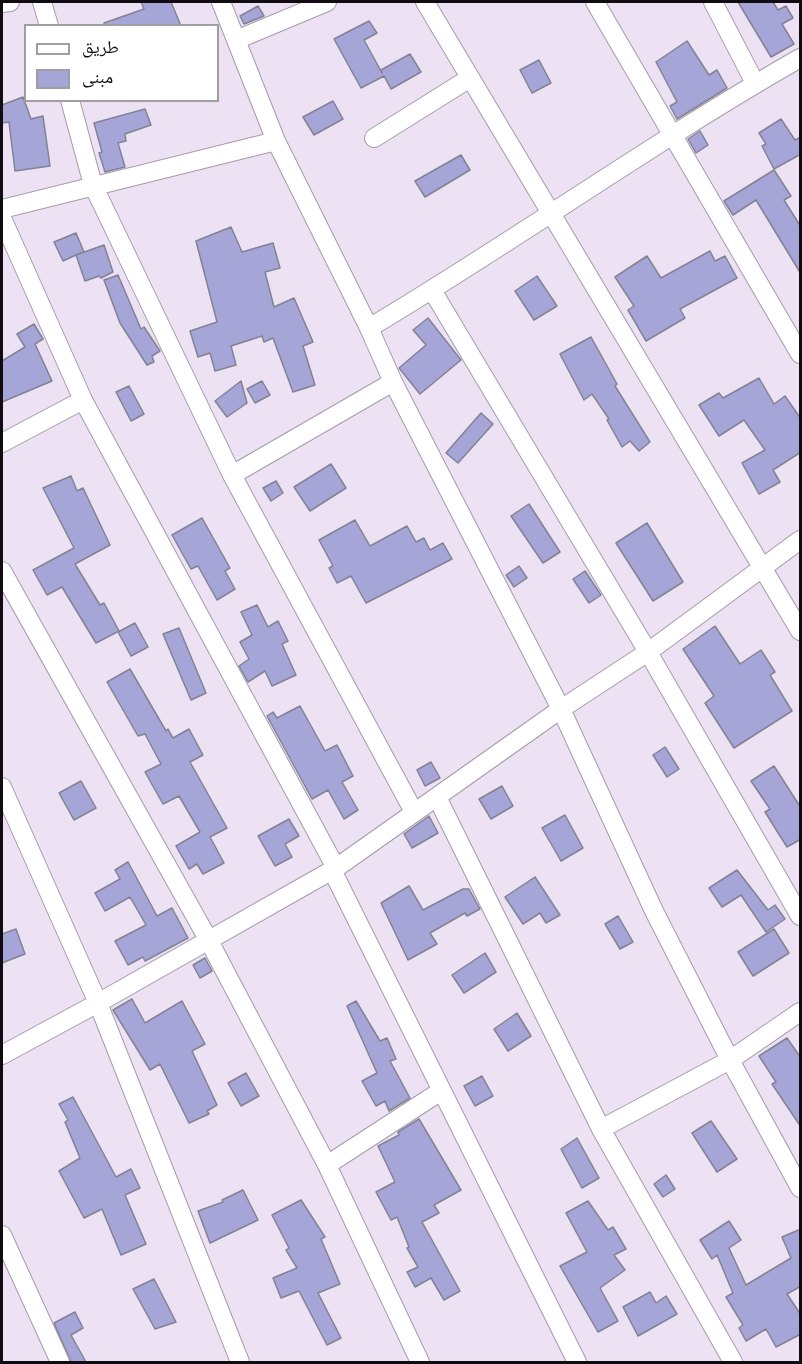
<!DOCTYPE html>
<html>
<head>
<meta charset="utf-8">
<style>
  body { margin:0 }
  #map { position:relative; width:802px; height:1364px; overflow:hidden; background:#ece2f3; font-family:Quicksand,"Noto Naskh Arabic",sans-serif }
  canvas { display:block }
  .frame { position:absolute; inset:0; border:3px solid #100c12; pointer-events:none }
  .legend { position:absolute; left:24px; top:24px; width:195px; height:78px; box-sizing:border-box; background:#fff; border:2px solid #9f9ea0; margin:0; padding:8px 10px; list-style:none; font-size:18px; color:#100c12 }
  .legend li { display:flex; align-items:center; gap:12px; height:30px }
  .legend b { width:30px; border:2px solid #9f9ea0 }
</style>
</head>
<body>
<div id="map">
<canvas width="802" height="1364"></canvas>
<div class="frame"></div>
<ul class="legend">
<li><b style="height:8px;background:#fff"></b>طريق</li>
<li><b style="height:16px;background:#a6a5d7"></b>مبنى</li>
</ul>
</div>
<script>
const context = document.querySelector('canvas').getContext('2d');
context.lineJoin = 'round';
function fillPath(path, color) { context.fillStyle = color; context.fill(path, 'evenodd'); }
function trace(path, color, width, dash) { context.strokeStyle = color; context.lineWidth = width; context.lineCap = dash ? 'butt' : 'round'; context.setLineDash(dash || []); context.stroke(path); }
const building = new Path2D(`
  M141,2H171L181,26H104V23L144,9Z
  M738,2H773L778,10L786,6L793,18L782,24L794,44L771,57Z
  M258,6L264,16L244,24L240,16Z
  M369,21L377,33L364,40L382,73L381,70L410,54L421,72L391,89L384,76L361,88L334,39Z
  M687,41L709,75L717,70L727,88L677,119L670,106L677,102L656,62Z
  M539,60L551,83L532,93L520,70Z
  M23,97L31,119L43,116L50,166L15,171L9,122L2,123V105Z
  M333,101L343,119L314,135L303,117Z
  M145,109L151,125L125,134L126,141L118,143L125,167L105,172L99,153L102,152L94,123Z
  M781,119L795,140L801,137V154L774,169L762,146L766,144L759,133Z
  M700,131L708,145L696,153L688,139Z
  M461,155L470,170L425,197L415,181Z
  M774,170L791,196L784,200L801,227V274L756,200L733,215L724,201Z
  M231,227L242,252L273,243L280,268L265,272L274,307L294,298L313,342L303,346L315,385L293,392L273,338L264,342L262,336L231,346L236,365L215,371L210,353L198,357L190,331L217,322L196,241Z
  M76,233L84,252L76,255L104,245L113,272L101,278L99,276L85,281L76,255L63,261L54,242Z
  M710,251L715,261L725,256L737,278L680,309L685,318L646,341L628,310L634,306L615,277L647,256L661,278Z
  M118,275L141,329L144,327L160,351L152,356L154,362L147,365L120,323L104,280Z
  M537,276L557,306L534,320L515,291Z
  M428,318L461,360L420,394L399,368L426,345L413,330Z
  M34,324L43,339L35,344L52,381L2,402V361L25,347L17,334Z
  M591,337L617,384L615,386L650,442L639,451L630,441L622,447L607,420L609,419L592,394L584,400L560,354Z
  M759,378L774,404L785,396L801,419V452L773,470L780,482L759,494L742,463L765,450L744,420L719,436L699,405L719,393L723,398Z
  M241,381L247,403L227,417L215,401Z
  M262,381L270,395L255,403L247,389Z
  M129,386L144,414L131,421L116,392Z
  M481,413L493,424L458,463L446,453Z
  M331,464L346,488L310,511L294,487Z
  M71,476L77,491L83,488L110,545L75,564L100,605L104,603L119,631L96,643L62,587L47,595L33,570L74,548L43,488Z
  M276,481L283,493L271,501L263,488Z
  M529,504L560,552L543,563L511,516Z
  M202,518L230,568L225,571L235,589L217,600L198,566L191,569L172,535Z
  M355,520L370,546L407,526L416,542L424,538L430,550L443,543L452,559L366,603L351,576L337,583L329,568L333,566L319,540Z
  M647,523L683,582L653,601L616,543Z
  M519,566L527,578L514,587L506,575Z
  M585,571L601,595L589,603L573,579Z
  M257,605L268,627L278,621L288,641L282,644L296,675L272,686L265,671L248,682L239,666L249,659L240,642L252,635L241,612Z
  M135,623L148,647L131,656L118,632Z
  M715,626L740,664L761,650L775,672L770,675L792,711L734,748L705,703L714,696L683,649Z
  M179,628L206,693L191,700L163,634Z
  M130,669L166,731L168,729L173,738L189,729L203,755L190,762L227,828L210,837L224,863L203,874L197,864L189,869L176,846L200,832L179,796L163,804L145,772L161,764L145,734L138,736L107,682Z
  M300,706L325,751L337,745L353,776L342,782L358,810L344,819L328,790L312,799L267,716L273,712L277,718Z
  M665,747L679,769L667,777L653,755Z
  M431,762L440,778L425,786L417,770Z
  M774,766L801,808V839L787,847L765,812L770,809L751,781Z
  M81,781L96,808L74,820L59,793Z
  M502,786L513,806L491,819L479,799Z
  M565,815L583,848L561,861L542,828Z
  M429,816L438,833L412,848L404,834Z
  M289,819L299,836L285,844L292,857L275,866L258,836Z
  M128,862L157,916L172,908L188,938L145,961L143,957L128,965L115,941L146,925L130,897L105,911L95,893L120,879L115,870Z
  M737,870L768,910L775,905L785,919L766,932L741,895L722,907L709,888Z
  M535,877L560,915L546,923L540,913L523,924L505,897Z
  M409,886L423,910L463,889H469L480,909L467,916L465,913L430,933L437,944L408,960L381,903Z
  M618,916L633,942L620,949L605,924Z
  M16,929L25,954L2,963V934Z
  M774,929L789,953L753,976L738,952Z
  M485,953L496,972L464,993L452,975Z
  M205,958L212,971L200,978L193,965Z
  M132,999L145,1023L182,1001L205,1044L192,1051L217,1105L207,1111L209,1114L189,1123L160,1064L150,1070L113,1010Z
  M356,1001L380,1041L387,1038L396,1059L390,1061L410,1098L389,1111L385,1101L376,1106L362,1081L377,1073L347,1006Z
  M517,1013L531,1036L508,1051L494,1029Z
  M787,1038L801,1058V1127L772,1084L776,1082L759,1056Z
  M246,1073L259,1096L241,1106L228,1083Z
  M482,1076L493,1096L475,1106L464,1086Z
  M73,1097L116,1177L131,1169L140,1188L125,1195L146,1244L121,1255L102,1209L84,1218L59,1171L80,1158L65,1122L68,1120L59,1104Z
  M419,1119L461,1190L434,1205L439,1213L422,1222L460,1291L444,1300L431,1278L415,1287L407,1272L418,1267L407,1248L409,1247L397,1217L391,1220L376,1192L395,1182L378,1146L399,1135L398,1132Z
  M711,1121L737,1159L717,1172L692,1133Z
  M577,1138L599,1178L582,1188L561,1149Z
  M666,1175L675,1189L663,1197L654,1184Z
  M243,1190L258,1220L210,1243L198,1211L223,1202L222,1200Z
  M301,1200L325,1237L321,1239L340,1284L318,1293L341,1338L327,1345L299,1291L281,1298L273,1278L297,1268L286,1250L289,1248L272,1215Z
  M588,1201L608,1230L613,1227L626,1249L614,1255L625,1270L600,1288L618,1321L598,1332L560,1266L587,1252L566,1213Z
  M729,1221L741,1240L729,1248L746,1285L791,1258L782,1237L801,1229V1286L787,1294L801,1315V1334L776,1347L766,1329L746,1341L739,1328L743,1325L726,1297L733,1293L717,1255L712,1259L700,1240Z
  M154,1279L176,1322L155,1329L133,1289Z
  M650,1292L656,1303L666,1296L677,1314L638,1336L623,1307Z
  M75,1312L83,1328L71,1335L86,1362H71L54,1323Z`);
fillPath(building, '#a6a5d7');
trace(building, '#828294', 1.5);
const minor = new Path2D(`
  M42,2L49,26
  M221,2L276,141L369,328L393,382L561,709L654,911L730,1060L800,1188
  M425,2L800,631
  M595,2L800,354
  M713,2L755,83
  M2,3L10,2
  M236,40L327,2
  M70,100L93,185L232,475L414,812
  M374,138L470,78
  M2,209L276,141
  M2,218L83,400L336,868
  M432,290L648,652L800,916
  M369,328C515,241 653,142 800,58
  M2,443L83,400
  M232,475L393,382
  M2,571L208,939L327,1165L420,1362
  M2,787L98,1003L240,1362
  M437,797L601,1129L733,1362
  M332,870L577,1362
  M2,1055L98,1003L336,868L561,709L648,652L800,540
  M601,1129L730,1060L800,1012
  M327,1165L441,1091
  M2,1235L60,1362`);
trace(minor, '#a59bab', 20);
trace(minor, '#fff', 18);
</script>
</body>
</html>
